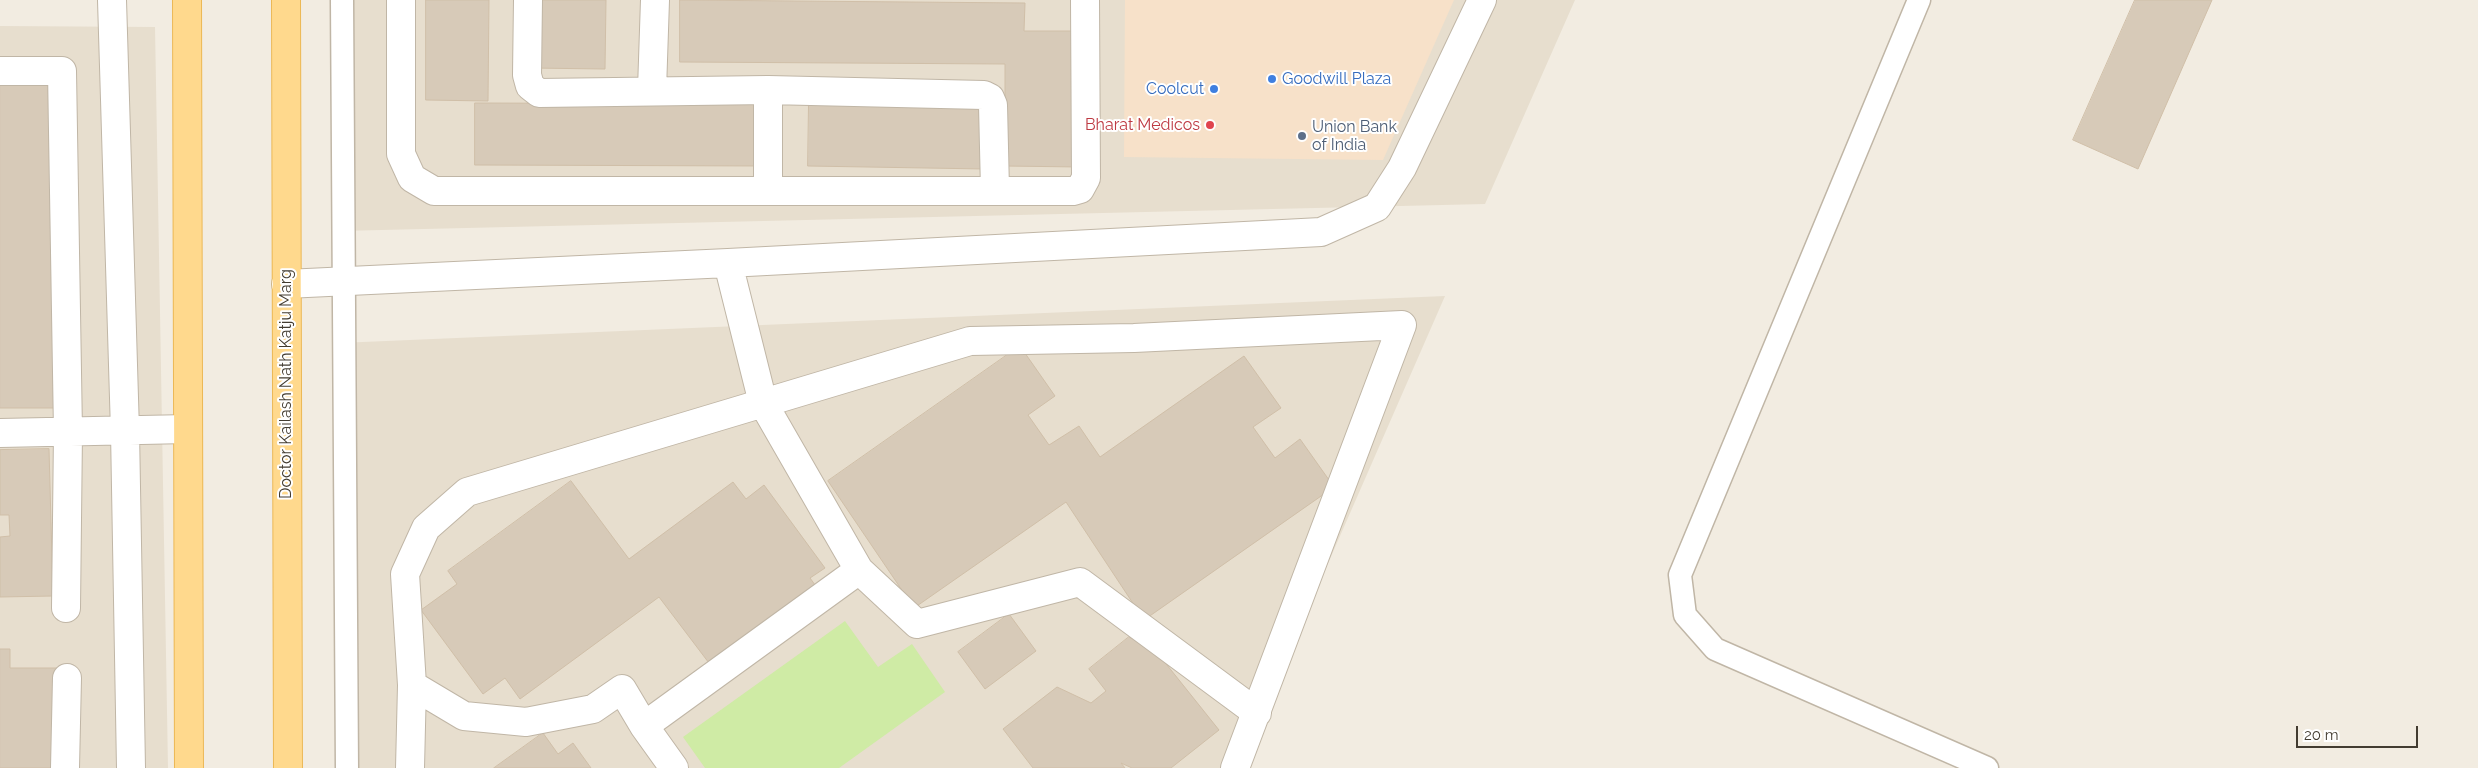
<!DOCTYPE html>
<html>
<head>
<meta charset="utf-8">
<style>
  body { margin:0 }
  #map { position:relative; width:2478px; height:768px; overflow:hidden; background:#f2ece1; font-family:Raleway,sans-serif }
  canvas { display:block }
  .scale { position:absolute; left:2296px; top:726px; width:122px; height:22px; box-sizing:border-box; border:2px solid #433c31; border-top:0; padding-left:6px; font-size:15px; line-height:18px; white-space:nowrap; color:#433c31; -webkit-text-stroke:4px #fff; paint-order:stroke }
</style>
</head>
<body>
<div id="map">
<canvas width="2478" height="768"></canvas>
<div class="scale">20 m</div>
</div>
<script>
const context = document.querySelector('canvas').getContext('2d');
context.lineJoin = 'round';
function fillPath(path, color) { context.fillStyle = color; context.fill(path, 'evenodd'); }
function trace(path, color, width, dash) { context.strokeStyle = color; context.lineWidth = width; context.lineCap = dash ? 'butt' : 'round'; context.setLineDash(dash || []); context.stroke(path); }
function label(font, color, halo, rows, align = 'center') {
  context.font = font + ' Raleway,sans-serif'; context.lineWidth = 4; context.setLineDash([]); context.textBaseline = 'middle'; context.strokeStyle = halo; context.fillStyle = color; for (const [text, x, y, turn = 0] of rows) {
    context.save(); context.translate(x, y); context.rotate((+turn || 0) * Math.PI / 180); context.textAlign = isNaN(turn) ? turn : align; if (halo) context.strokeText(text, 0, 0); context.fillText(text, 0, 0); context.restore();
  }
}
fillPath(new Path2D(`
  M339,0H1575L1485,204L339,231Z
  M0,26L155,27L168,768H0Z
  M1445,296L1298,632L1249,768H340L339,343Z`), '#e7dece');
fillPath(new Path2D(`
  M1125,0H1454L1383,160L1124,157Z`), '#f7e1c9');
fillPath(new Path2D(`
  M845,621L878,667L912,644L945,692L839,768H705L683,737Z`), '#cfeba5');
const building = new Path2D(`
  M426,0H489L488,101L426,100Z
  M531,0H606L605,69L530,68Z
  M680,0L1025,3L1024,31H1081L1080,167L1005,166V64L680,62Z
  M2135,0H2212L2138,169L2073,140Z
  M0,81L58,82L56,408H0Z
  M809,100L986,103L985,169L808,166Z
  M475,103L763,104V166L475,165Z
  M1020,346L1055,396L1028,415L1049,445L1079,426L1100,457L1244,356L1281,408L1253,427L1275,458L1300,439L1334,487L1144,620L1066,502L914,608L828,481Z
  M49,449L53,596L0,597V537L10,536L9,515H0V450Z
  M571,481L629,559L733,482L746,499L764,485L825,568L810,578L818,589L712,667L659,597L520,699L505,678L483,694L421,610L457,584L448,571Z
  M1009,614L1036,651L985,689L958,652Z
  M1129,637L1155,650L1219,730L1171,768H1132L1121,763L1125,768H1033L1003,729L1057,687L1091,703L1106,691L1089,669Z
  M0,649H10V668H58L55,768H0Z
  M543,733L558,754L573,743L591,768H494Z`);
fillPath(building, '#d7cab8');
trace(building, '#d0bfa8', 1);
const lane = new Path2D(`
  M342,0L347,768
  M1919,0L1680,575L1685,615L1715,649L1987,768`);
const street = new Path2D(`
  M112,0L125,431L131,768
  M401,0V154L412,178L434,191H1073L1080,189L1086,178L1085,0
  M528,0L527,75L530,86L539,93L768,90L984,95L990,98L993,105L995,190
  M0,71H62L68,432L66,608
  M652,90L655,0
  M768,191V90
  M286,284L728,263L1321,232L1377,207L1402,168L1482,0
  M0,433L188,429
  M859,570L917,624L1080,582L1257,713
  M412,685L464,716L526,722L593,709L622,689L644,726L674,768
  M644,726L859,570L763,403L728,263
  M65,768L67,678
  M410,768L412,685L405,574L426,528L467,492L970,341L1134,338L1402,325L1235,768`);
const primary = new Path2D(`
  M187,0L189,768
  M286,0L288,768`);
trace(lane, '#c0b6a6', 25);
trace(street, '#c0b6a6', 30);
trace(primary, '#ecb855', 30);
trace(lane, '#fff', 22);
trace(street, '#fff', 28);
trace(primary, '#ffd98d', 28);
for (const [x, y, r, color] of [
  [1272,79,5,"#3f7fe0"],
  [1214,89,5,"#3f7fe0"],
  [1210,125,5,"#e0444e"],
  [1302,136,5,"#5c6f8a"]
]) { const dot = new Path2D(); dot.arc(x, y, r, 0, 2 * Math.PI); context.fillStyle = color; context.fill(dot); trace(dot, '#fff', 2); }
label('16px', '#366cbe', '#fff', [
  ["Goodwill Plaza",1282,79],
  ["Coolcut",1204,89,"right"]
], 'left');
label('16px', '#be3a42', '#fff', [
  ["Bharat Medicos",1200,125]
], 'right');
label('16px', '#4e5e75', '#fff', [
  ["Union Bank",1312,127],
  ["of India",1312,145]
], 'left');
label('16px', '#433c31', '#fff', [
  ["Doctor Kailash Nath Katju Marg",286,384,-90]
]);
</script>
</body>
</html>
